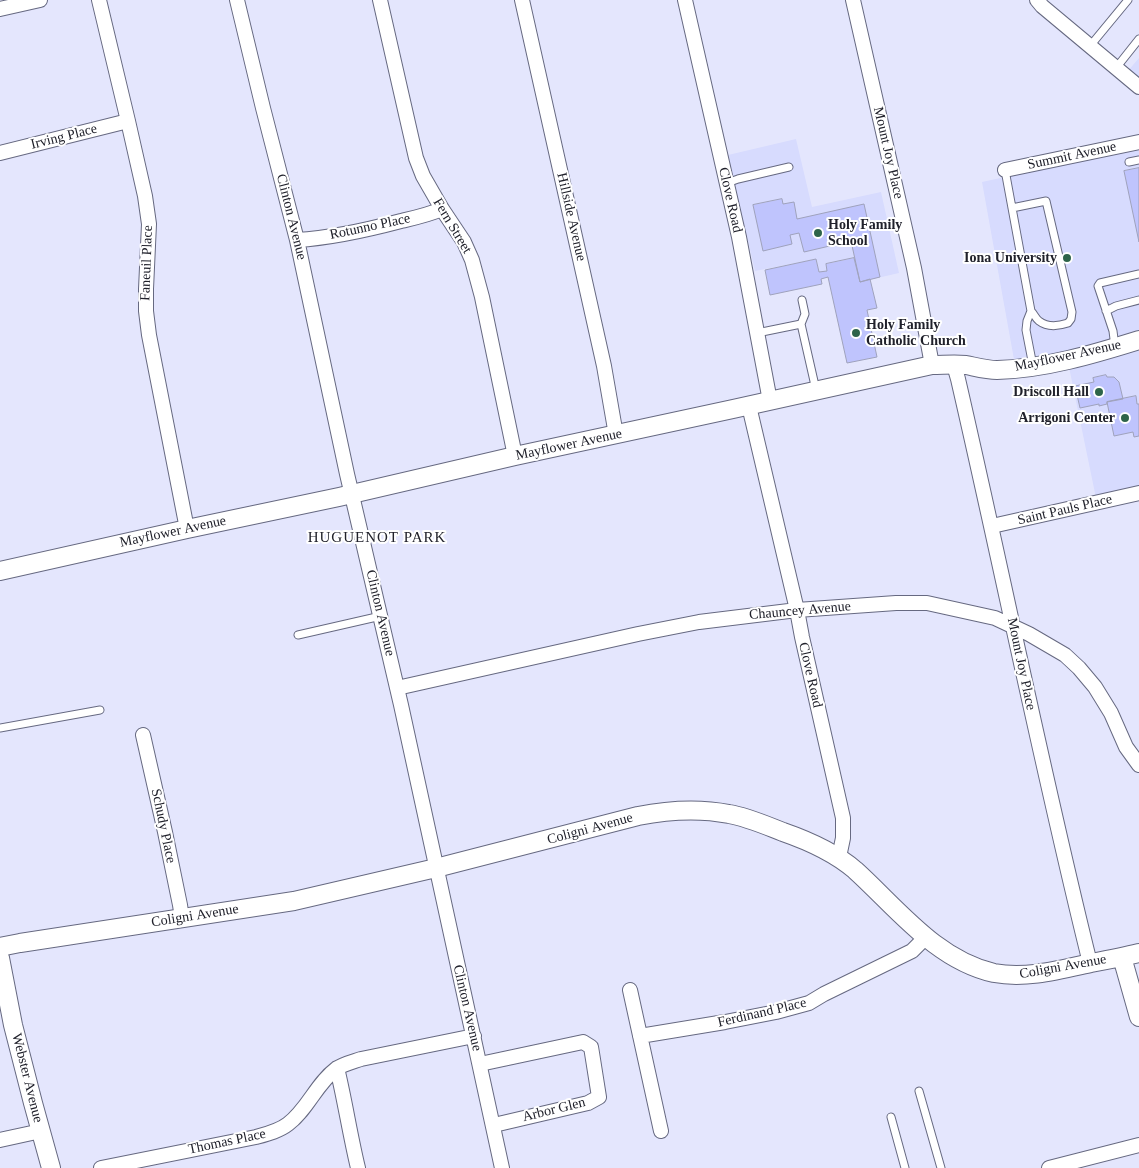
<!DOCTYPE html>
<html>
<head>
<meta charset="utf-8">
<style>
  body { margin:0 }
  canvas { display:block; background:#e4e6fd }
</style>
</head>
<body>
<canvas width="1139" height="1168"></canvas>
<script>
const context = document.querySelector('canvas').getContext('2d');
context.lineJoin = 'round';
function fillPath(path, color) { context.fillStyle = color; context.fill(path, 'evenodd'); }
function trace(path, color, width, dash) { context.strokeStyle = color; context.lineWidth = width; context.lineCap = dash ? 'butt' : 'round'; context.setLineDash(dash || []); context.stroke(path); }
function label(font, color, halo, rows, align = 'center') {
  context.font = font + ' Georgia,serif'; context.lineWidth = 4; context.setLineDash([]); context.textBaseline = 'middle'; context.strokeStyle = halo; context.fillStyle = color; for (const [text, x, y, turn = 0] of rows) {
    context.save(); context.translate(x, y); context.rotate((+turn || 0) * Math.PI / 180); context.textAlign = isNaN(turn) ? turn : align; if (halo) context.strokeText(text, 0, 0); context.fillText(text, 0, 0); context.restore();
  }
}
fillPath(new Path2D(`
  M1139,58V81L1127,72Z
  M796,139L812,207L881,192L899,273L860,282L854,258L826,264L827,271L819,272L816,259L755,271L728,155Z
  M1139,148V334L1015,365L982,182Z
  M1139,347V489L1096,498L1069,367Z`), '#d7dbfe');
const building = new Path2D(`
  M1139,168V242L1124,171Z
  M782,199L783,204L794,202L797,219L864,204L880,277L860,282L851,241L804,252L799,233L790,235L792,244L763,251L753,205Z
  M854,258L860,282L870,279L877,308L867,310L877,357L847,363L828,277L821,279L822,284L770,295L765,270L816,259L819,272L827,271L826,264Z
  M1106,375L1107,377H1114L1119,382L1123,399L1107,402V404L1099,406V404L1080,408L1075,386L1094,382L1093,378Z
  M1136,396L1137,404H1139V436L1134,437L1133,432L1114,436L1107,402Z`);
fillPath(building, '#bfc4fd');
trace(building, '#9fa2bc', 1);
const service = new Path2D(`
  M1090,46L1128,0
  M1116,68L1139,39
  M1129,162L1139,160
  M1005,170L1031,311L1027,321L1026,330L1033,366
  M727,183L738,179L789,167
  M1012,208L1046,201L1072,312L1071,319L1068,323C1059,326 1048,328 1039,321C1036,319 1034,314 1031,311
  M1106,311L1116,306L1139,300
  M801,324L805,314L802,300
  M757,333L801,324L816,390
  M1115,347L1113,331L1098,286L1100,283L1139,274
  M298,635L381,616
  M0,728L100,710
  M919,1091L941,1168
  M891,1117L905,1168`);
const minor = new Path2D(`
  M99,0L128,121L145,196L149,224L146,289V311L149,335L187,529
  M237,0L263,108L297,240L347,474L401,705L502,1168
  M380,0L416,158L423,176L442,209L464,242L472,260L482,297L515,456
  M522,0L604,366L616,435
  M685,0L739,237L770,401
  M853,0L914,268L932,365
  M1037,0L1042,6L1139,87
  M0,9L40,0
  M0,153L128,121
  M1005,170L1139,142
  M297,240C332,238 367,230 401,221C414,218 428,215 442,209
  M954,365L958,379C1003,574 1042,770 1090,963
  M749,406L797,610L802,637L843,818V838L839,857
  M992,526L1139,493
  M397,688L638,634L699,622L797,610L896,603H927L995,618L1029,634L1065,655L1079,668L1095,687L1111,713L1126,747L1139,765
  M143,735L165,832L180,905L182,918
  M630,990L661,1131
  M640,1036L725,1022L776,1012L809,1003L824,994L912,951L926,937
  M480,1064L583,1042L591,1047L592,1053L599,1097L588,1103L494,1125
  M337,1068C345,1101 350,1135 358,1168
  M0,1140L41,1131
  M101,1168L256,1137C267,1134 279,1131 288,1124C308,1109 316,1084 336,1069C343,1064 352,1062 361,1059L474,1036
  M1049,1168L1139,1145`);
const tertiary = new Path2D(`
  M0,571L187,529L339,497L515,456L733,409L932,365C943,365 955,364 966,365C976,367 987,370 997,370C1044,369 1094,354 1139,340
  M0,947L20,943L294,901L436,868L638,816C668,810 699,808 729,814C747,817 765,825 783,832C809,841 834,852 855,870C897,908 936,960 994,973C1026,979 1059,970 1091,963C1107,960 1123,957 1139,953
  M1122,957L1139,1017
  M0,958L13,1025L33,1103L51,1168`);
trace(service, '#666981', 9);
trace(minor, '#666981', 16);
trace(tertiary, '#666981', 20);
trace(service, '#fff', 7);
trace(minor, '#fff', 14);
trace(tertiary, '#fff', 18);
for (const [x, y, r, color] of [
  [818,233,5,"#2e644a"],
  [1067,258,5,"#2e644a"],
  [856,333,5,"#2e644a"],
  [1099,392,5,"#2e644a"],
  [1125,418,5,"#2e644a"]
]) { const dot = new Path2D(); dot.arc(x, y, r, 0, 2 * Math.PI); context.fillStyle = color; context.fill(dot); trace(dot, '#fff', 2); }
label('14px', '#20212b', '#fff', [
  ["Irving Place",64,137,-14],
  ["Mount Joy Place",888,153,77],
  ["Summit Avenue",1072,156,-12],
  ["Clove Road",730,200,77],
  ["Clinton Avenue",291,217,76],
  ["Hillside Avenue",571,217,77],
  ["Fern Street",452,226,59],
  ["Rotunno Place",370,227,-12],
  ["Faneuil Place",147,263,-88],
  ["Mayflower Avenue",1068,356,-12],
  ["Mayflower Avenue",569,445,-12],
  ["Saint Pauls Place",1065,510,-13],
  ["Mayflower Avenue",173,532,-12],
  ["Chauncey Avenue",800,611,-5],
  ["Clinton Avenue",380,613,77],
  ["Mount Joy Place",1021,664,78],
  ["Clove Road",810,675,77],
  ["Schudy Place",163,826,78],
  ["Coligni Avenue",590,829,-15],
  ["Coligni Avenue",195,916,-9],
  ["Coligni Avenue",1063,967,-10],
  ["Clinton Avenue",467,1008,77],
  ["Ferdinand Place",762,1013,-13],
  ["Webster Avenue",27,1078,76],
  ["Arbor Glen",554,1110,-14],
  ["Thomas Place",227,1142,-12]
]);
label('bold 14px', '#20212b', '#fff', [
  ["Holy Family",828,225,"left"],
  ["School",828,241,"left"],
  ["Iona University",1057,258],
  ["Holy Family",866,325,"left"],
  ["Catholic Church",866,341,"left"],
  ["Driscoll Hall",1089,392],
  ["Arrigoni Center",1115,418]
], 'right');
context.letterSpacing = '1px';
label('15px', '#20212b', '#fff', [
  ["HUGUENOT PARK",377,538]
]);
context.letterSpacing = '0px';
</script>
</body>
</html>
